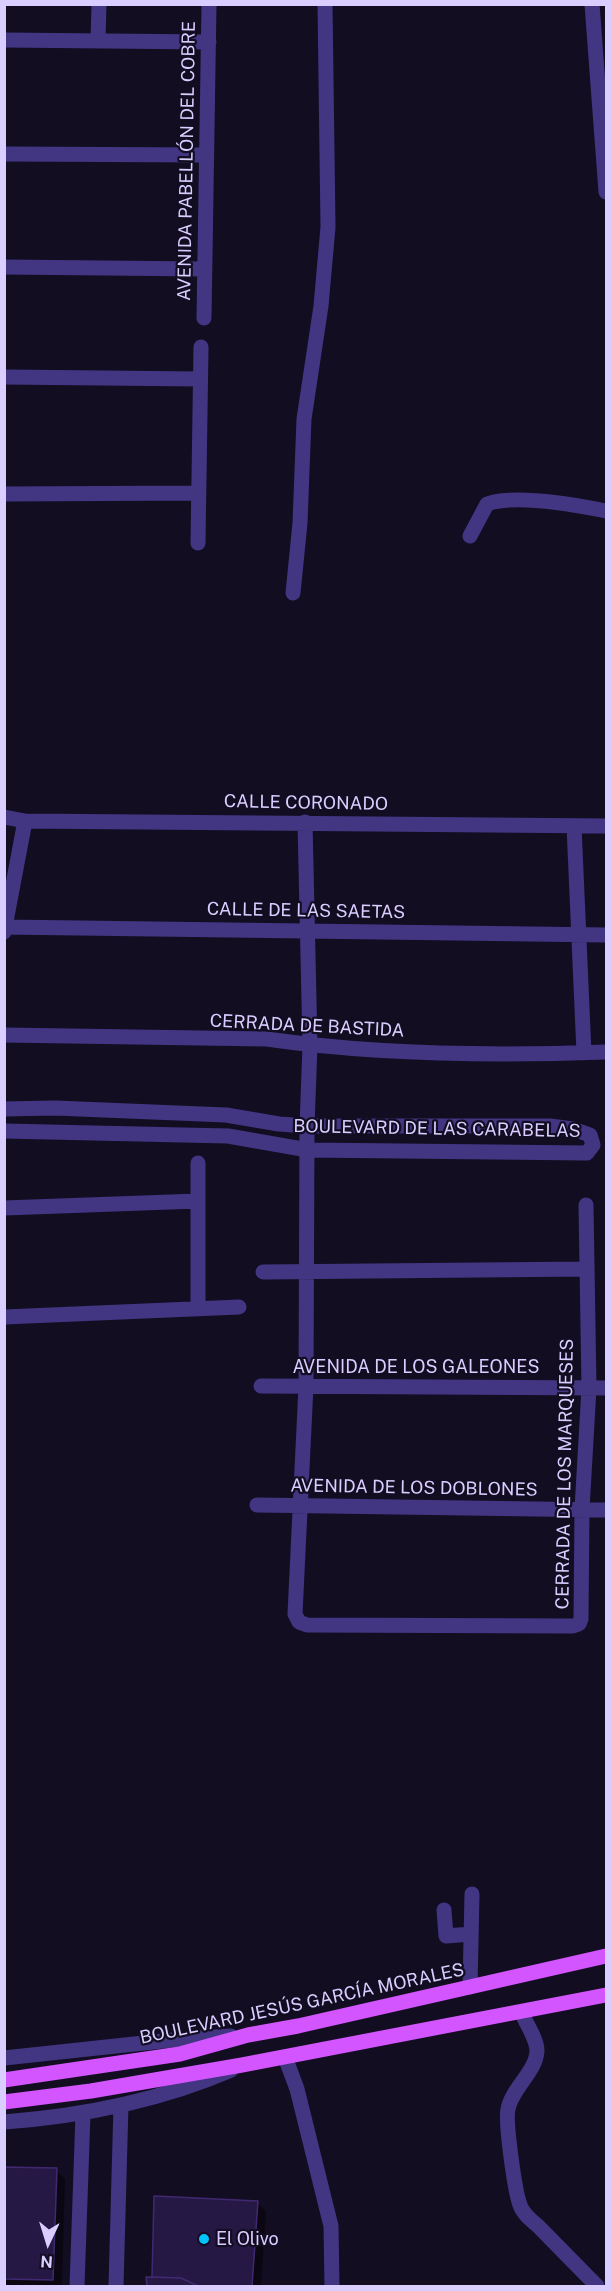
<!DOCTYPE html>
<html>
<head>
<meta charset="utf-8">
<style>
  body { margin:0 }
  #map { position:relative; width:611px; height:2291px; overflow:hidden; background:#130d22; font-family:"Public Sans",sans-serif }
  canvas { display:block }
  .frame { position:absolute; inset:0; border:6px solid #d9ceff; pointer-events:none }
  .north { position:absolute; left:18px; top:2213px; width:60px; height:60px; -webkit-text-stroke:4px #130d22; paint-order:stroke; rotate:184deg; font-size:16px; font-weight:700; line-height:24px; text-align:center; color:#d9ceff }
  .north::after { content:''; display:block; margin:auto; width:21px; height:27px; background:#d9ceff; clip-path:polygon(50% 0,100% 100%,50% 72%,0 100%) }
</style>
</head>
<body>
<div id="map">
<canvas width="611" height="2291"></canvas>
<div class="frame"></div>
<div class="north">N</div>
</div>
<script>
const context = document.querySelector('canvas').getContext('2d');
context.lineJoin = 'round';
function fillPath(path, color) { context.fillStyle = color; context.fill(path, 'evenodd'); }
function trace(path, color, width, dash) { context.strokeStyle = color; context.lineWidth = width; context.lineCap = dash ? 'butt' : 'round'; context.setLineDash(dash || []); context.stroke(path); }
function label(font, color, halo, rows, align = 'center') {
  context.font = font + ' "Public Sans",sans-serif'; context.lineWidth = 4.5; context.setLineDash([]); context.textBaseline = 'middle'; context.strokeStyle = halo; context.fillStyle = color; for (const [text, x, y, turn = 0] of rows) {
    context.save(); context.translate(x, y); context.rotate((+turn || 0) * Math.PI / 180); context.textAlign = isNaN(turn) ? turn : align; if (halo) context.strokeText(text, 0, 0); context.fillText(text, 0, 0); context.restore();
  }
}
fillPath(new Path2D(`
  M4,2168L56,2170L65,2179L62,2286H4Z
  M155,2198L258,2203L266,2212L261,2286H148V2278H154Z`), '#0007');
const building = new Path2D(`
  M4,2167L57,2168L53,2280L4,2279Z
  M154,2196L258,2201L252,2286H198L181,2278L152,2277Z
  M146,2277L181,2278L198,2286H147Z`);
fillPath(building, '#261844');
trace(building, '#402971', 1.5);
trace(new Path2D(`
  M592,4L606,192
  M4,40L209,42
  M98,41L99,4
  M4,154L206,155
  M4,267L204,269
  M204,318L209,4
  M4,377L200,379
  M4,494L198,493
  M470,536L487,504C515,494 576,505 606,511
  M198,543L201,347
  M293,593L300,523L304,419L321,306L328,227L325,4
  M4,817L25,821L606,826
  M305,822L310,1045L307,1126L306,1386L295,1614L299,1622L307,1625L573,1626L579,1624L581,1619L582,1509L589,1388L586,1205
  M574,826L584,1053
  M4,927L606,935
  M4,932L25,821
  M4,1035L267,1039C377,1055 495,1056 606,1052
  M4,1109L55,1108L226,1115L279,1124L307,1126H550L573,1129L590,1135L593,1145L587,1153L308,1150L228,1136L4,1131
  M198,1163V1307
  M4,1208L198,1201
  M263,1272L587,1269
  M4,1317L239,1307
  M261,1386L606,1388
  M257,1505L606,1510
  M444,1910L446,1936L471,1934
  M470,1987L472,1894
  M521,2012C526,2023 537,2039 537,2051C536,2072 512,2088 508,2109C505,2122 515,2192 520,2205C523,2214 531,2220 538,2226L597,2286
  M285,2057L297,2089L331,2226L332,2286
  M4,2058L181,2039L231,2036
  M4,2122C83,2116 159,2101 231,2070
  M77,2286L83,2114
  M116,2286L121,2105`), '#423683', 15);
trace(new Path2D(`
  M4,2080L180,2054L248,2035L298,2026L606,1956
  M4,2102L91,2091L242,2065L606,1995`), '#d355ff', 15);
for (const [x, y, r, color] of [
  [204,2239,6,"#00c3f9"]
]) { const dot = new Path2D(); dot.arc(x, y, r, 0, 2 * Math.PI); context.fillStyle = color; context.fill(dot); trace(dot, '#130d22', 2); }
label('18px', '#d9ceff', '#130d22', [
  ["AVENIDA PABELLÓN DEL COBRE",187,161,-89],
  ["CALLE CORONADO",306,803,1],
  ["CALLE DE LAS SAETAS",306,911,1],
  ["CERRADA DE BASTIDA",307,1026,3],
  ["BOULEVARD DE LAS CARABELAS",437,1129,1],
  ["AVENIDA DE LOS GALEONES",416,1367],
  ["CERRADA DE LOS MARQUESES",565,1474,-89],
  ["AVENIDA DE LOS DOBLONES",414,1488,1],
  ["BOULEVARD JESÚS GARCÍA MORALES",302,2004,-12]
]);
label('18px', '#d9ceff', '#130d22', [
  ["El Olivo",216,2239]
], 'left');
</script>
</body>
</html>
